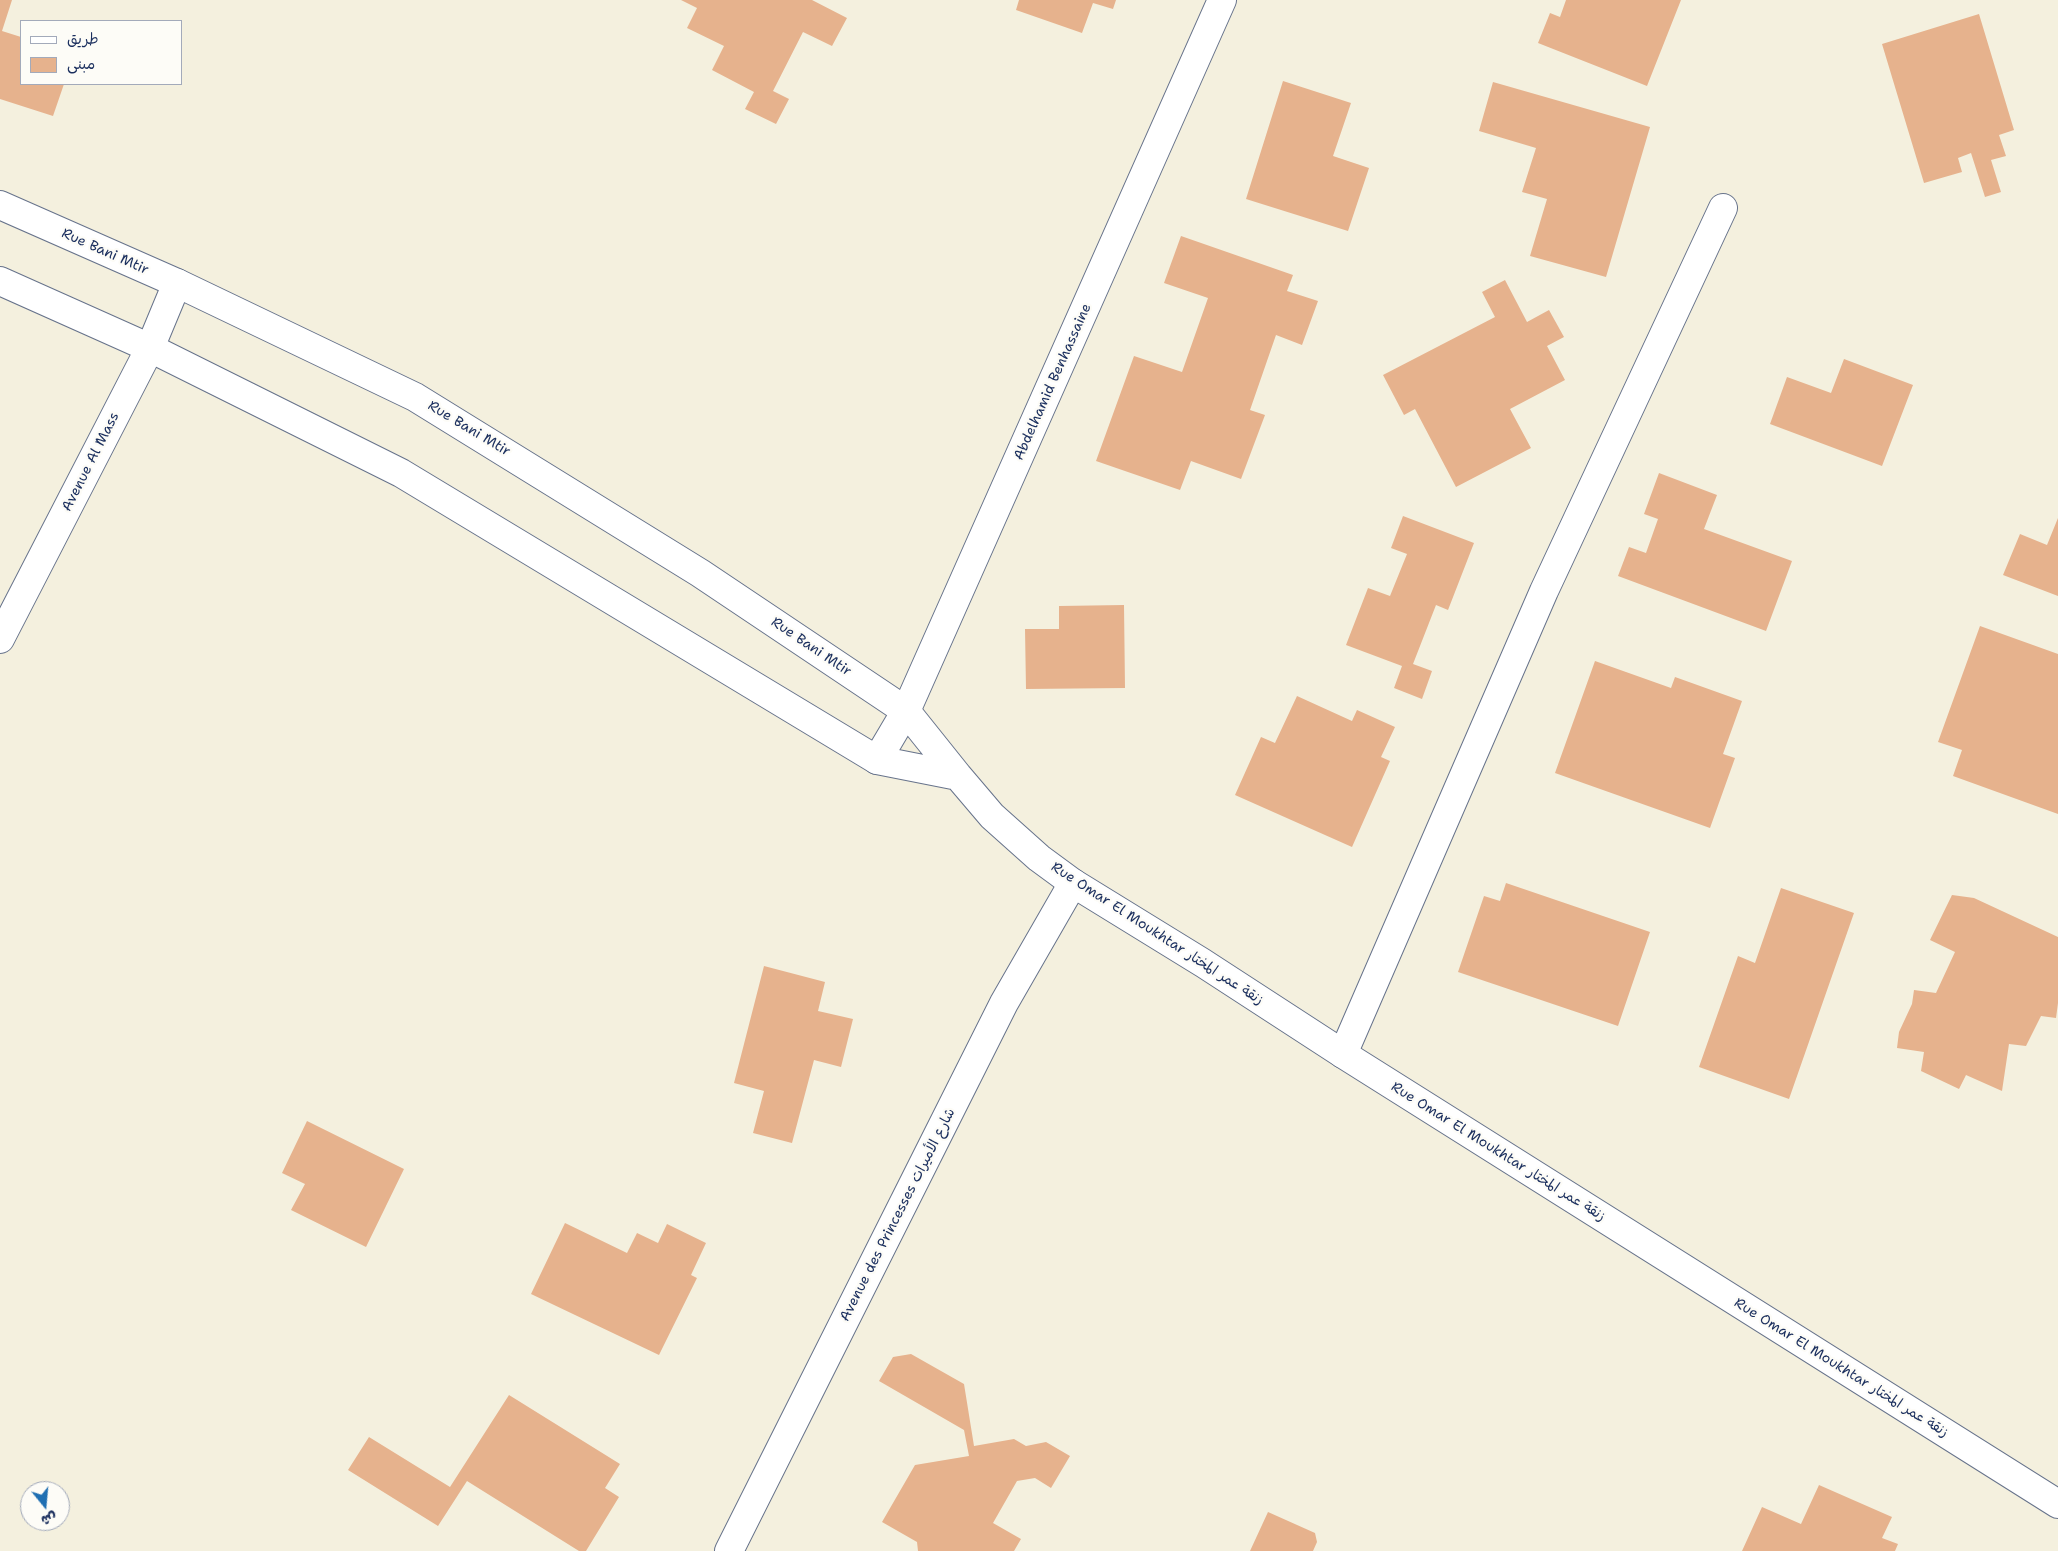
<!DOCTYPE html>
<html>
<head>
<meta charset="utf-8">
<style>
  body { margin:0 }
  #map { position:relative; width:2058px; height:1551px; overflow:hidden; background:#f4f0de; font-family:"Shantell Sans","Playpen Sans Arabic",sans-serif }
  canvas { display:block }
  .legend { position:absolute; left:20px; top:20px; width:162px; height:65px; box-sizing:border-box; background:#fdfcf7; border:1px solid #a3aaba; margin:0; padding:6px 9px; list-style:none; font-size:15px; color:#1b2f5e }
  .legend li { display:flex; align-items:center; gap:10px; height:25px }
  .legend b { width:25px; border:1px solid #a3aaba }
  .north { position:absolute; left:20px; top:1481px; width:50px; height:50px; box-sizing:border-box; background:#fdfcf7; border:1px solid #a3aaba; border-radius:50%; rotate:163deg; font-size:14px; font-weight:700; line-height:20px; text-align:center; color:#1b2f5e }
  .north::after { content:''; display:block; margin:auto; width:18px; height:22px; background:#1f6fb2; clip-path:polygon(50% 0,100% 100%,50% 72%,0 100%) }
</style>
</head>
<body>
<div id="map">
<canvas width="2058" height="1551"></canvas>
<ul class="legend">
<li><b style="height:6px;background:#fff"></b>طريق</li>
<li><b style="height:14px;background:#e6b28d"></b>مبنى</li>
</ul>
<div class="north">ش</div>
</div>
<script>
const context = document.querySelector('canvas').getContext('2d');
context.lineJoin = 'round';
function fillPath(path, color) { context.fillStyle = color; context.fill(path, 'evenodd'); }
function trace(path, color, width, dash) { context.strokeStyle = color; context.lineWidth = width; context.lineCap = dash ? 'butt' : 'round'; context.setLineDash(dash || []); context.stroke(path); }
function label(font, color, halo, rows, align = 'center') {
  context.font = font + ' "Shantell Sans","Playpen Sans Arabic",sans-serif'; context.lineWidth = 4.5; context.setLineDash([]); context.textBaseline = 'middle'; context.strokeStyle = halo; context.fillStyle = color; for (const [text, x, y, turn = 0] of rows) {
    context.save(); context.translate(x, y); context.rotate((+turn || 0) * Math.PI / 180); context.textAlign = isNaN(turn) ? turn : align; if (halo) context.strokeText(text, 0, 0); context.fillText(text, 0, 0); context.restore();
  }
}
fillPath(new Path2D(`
  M0,0H12L2,31L21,37V84H64L53,116L0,99Z
  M681,0H812L847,18L832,46L803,32L773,91L789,99L776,124L745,109L754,92L712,70L724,46L687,28L697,8Z
  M1019,0H1116L1113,9L1093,3L1082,33L1016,10Z
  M1566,0H1681L1647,86L1538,43L1550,13L1560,17Z
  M1979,14L2014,130L1999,135L2006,156L1991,160L2001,192L1985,197L1971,153L1958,158L1962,172L1924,183L1882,44Z
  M1283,81L1351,103L1333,156L1369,168L1348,231L1246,199Z
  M1493,82L1650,127L1606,277L1530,256L1547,199L1522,192L1536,148L1479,131Z
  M1181,236L1293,275L1287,291L1318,301L1302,345L1276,335L1250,410L1265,415L1241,479L1191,461L1180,490L1096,461L1134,356L1182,372L1208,298L1164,283Z
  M1505,280L1527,322L1549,310L1564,337L1547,346L1565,380L1510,409L1531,448L1456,487L1415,409L1404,415L1383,375L1495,317L1482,292Z
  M1844,359L1913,385L1882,466L1770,424L1787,377L1831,393Z
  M1659,473L1717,495L1704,529L1792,561L1766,631L1618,576L1629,547L1646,553L1658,519L1644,514Z
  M1403,516L1474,543L1448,610L1436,605L1413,664L1432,671L1422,699L1394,688L1402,666L1346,645L1368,588L1390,596L1407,554L1391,548Z
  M2058,518V596L2003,575L2020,534L2047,545Z
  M1124,605L1125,688L1026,689L1025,629H1059V606Z
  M1980,626L2058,654V814L1953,776L1962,750L1938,742Z
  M1595,661L1671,688L1675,677L1742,701L1723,754L1735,758L1710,828L1555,773Z
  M1297,696L1352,721L1357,710L1395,727L1381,757L1390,761L1352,847L1235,795L1261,737L1275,743Z
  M1506,883L1650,932L1618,1026L1458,972L1484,896L1500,901Z
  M1781,888L1854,913L1789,1099L1699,1067L1738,956L1755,963Z
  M1952,895L1974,898L2058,937V1003L2056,1018L2041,1016L2026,1046L2009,1044L2002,1091L1966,1075L1959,1089L1921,1071L1924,1052L1897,1048L1899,1032L1912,1004L1914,990L1936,993L1955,952L1930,940Z
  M764,966L825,982L818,1011L853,1019L841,1067L814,1060L792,1143L753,1133L764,1091L734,1083Z
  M307,1121L404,1169L366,1247L291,1210L305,1184L282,1173Z
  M565,1223L627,1253L637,1233L658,1243L667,1224L706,1243L691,1275L697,1278L659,1355L531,1294Z
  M911,1354L964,1384L974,1446L1014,1439L1026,1446L1046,1442L1070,1456L1051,1488L1035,1478L1017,1481L993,1523L1021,1539L1014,1551H918L917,1542L882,1522L915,1465L969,1456L964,1430L879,1381L893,1357Z
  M509,1395L620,1464L605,1488L619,1497L586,1551H579L467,1481L438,1526L348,1470L369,1437L450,1487Z
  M1819,1485L1892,1517L1882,1538L1898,1544L1895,1551H1742L1762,1507L1801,1524Z
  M1268,1512L1315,1533L1317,1542L1313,1551H1250Z`), '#e6b28d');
const minor = new Path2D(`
  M0,639L150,348L177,283
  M877,760L906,711L1222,0
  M1343,1054L1544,591L1723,208
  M729,1551L1004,1003L1073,883`);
const tertiary = new Path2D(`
  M0,205L177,283L415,397L700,573L906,711L958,776L992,816L1039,858L1073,883L1203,963L1343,1054L2058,1504
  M0,281L150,348L401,473L877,760L958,776`);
trace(minor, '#67738b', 30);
trace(tertiary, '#67738b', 30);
trace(minor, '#fff', 28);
trace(tertiary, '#fff', 28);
label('14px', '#1b2f5e', '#fdfcf7', [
  ["Rue Bani Mtir",105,252,24],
  ["Abdelhamid Benhassaine",1053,382,-66],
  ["Rue Bani Mtir",469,429,31],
  ["Avenue Al Mass",91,462,-63],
  ["Rue Bani Mtir",811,647,34],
  ["Rue Omar El Moukhtar زنقة عمر المختار",1157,934,33],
  ["Rue Omar El Moukhtar زنقة عمر المختار",1498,1152,32],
  ["Avenue des Princesses شارع الأميرات",898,1215,-63],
  ["Rue Omar El Moukhtar زنقة عمر المختار",1841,1368,32]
]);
</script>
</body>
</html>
